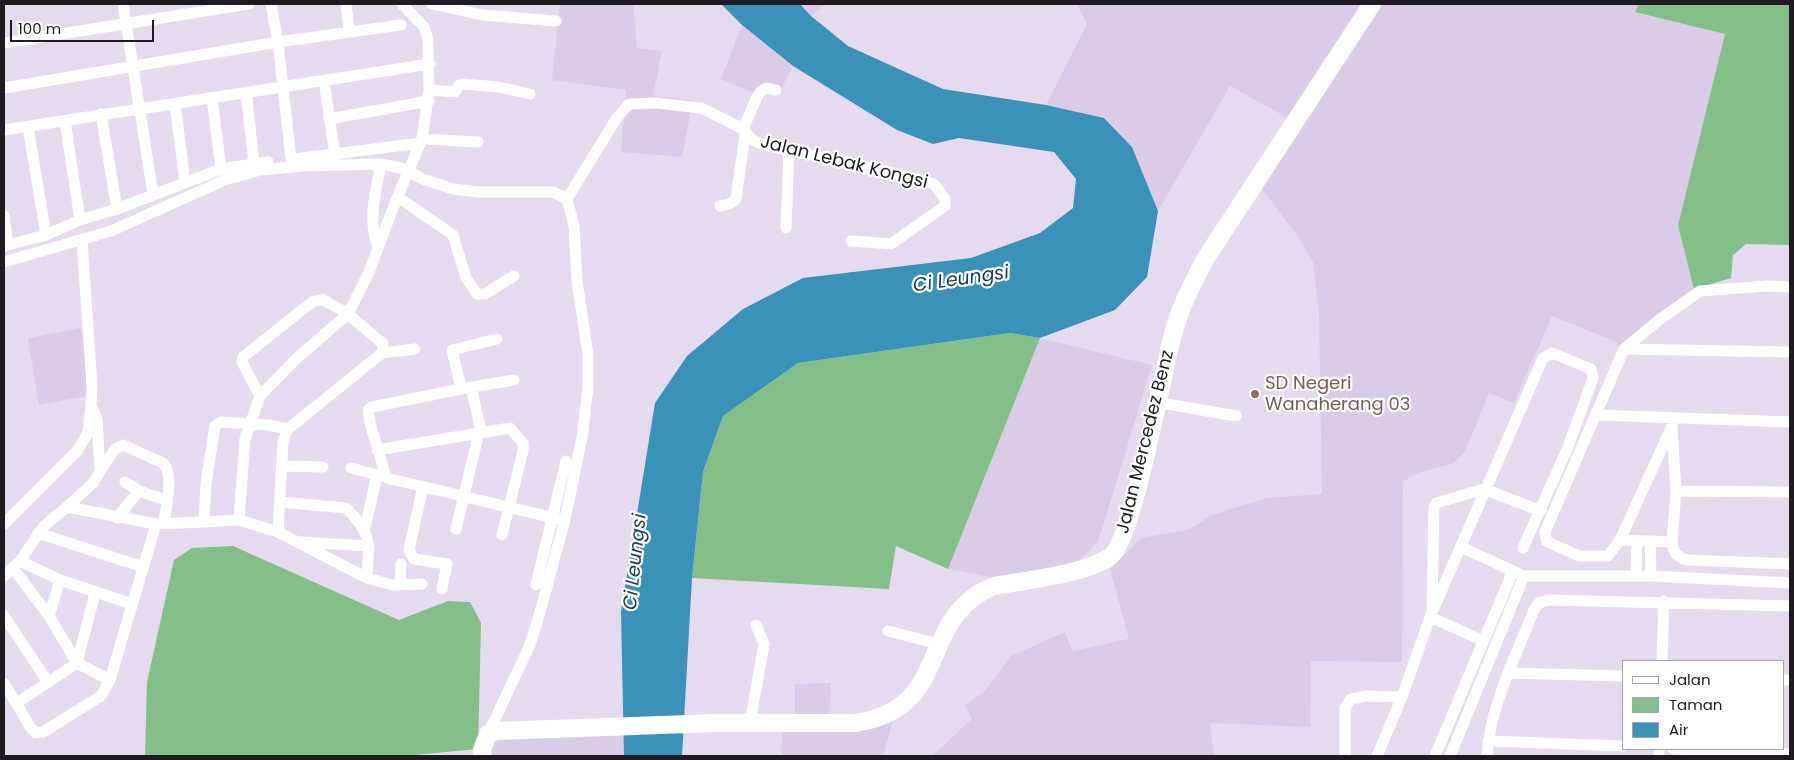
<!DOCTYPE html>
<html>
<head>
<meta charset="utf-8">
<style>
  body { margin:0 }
  #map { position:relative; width:1794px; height:760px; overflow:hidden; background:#e6daee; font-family:Poppins,sans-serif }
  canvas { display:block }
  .frame { position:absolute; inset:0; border:5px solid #1f1a21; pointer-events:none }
  .legend { position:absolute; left:1622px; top:660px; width:162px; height:90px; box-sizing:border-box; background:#fff; border:1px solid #a5a3a6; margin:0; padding:6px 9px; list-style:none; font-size:15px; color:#1f1a21 }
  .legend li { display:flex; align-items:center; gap:10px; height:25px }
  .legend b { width:25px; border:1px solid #a5a3a6 }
  .scale { position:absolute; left:10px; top:20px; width:144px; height:22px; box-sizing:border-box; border:2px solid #1f1a21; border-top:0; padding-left:6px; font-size:15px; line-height:18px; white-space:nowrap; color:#1f1a21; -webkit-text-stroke:4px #fff; paint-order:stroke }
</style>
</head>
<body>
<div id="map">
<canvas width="1794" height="760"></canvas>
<div class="frame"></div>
<ul class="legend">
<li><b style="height:6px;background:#fff"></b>Jalan</li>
<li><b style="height:14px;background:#82bf89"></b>Taman</li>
<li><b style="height:14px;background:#3a92b9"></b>Air</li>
</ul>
<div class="scale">100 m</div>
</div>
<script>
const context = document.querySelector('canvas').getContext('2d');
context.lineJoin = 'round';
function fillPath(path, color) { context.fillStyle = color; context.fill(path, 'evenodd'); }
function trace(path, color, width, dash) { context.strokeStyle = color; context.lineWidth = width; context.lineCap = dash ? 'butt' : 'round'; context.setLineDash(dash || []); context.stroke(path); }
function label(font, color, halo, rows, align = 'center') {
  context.font = font + ' Poppins,sans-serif'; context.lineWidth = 4.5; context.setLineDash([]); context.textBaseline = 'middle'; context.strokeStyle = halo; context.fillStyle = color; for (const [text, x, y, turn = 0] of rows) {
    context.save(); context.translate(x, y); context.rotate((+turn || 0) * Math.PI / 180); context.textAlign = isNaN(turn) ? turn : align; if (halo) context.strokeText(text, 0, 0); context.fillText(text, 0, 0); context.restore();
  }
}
fillPath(new Path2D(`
  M560,4H633L637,48L662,51L653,96L693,100L682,157L621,152L626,90L552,80Z
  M800,4H826L811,16Z
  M1077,4H1639L1636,12L1725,34L1678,225L1694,289L1620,350L1616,342L1552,316L1514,403L1489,393L1465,452L1452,464L1420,472L1403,481L1402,662L1311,661L1310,727L1210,723L1214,756H932L972,719L965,705L985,691L1011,656L1065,632L1072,651L1129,639L1110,569L1141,538L1188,530L1212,515L1266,498L1322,494L1319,312L1313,262L1299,238L1253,177L1288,118L1230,86L1158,211L1132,147L1104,118L1046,105L1087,24Z
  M742,25L793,66L781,89L769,86L764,97L721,79Z
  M81,328L92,395L39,405L28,338Z
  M1040,338L1152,365L1098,542L1075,565L996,578L948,569Z
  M831,683L829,719L897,707L883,756H781L784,719H795V684Z
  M625,727L626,756H478V749L506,731Z`), '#dccbe6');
fillPath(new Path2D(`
  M1639,4H1790V245L1746,244L1733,255L1731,278L1694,289L1678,225L1725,34L1635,12Z
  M1010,333L1040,338L948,569L896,546L889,589L692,578L703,472L723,416L798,363Z
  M233,546L399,620L448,601L470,602L481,623L478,749L404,756H145L147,682L174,560L192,548Z`), '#82bf89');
fillPath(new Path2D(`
  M721,4H800L811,16L848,46L943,89L1046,105L1104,118L1132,147L1158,211L1147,277L1115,310L1040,338L1010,333L798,363L723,416L703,472L692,578L682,756H624L621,612L655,403L687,356L743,309L803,278L971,258L1040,233L1073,208L1076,179L1054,152L959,138L933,144L897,130L793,66L742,25Z`), '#3a92b9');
trace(new Path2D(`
  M123,4L153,194
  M271,4L278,42L291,159
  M346,4L349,31
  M402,4L424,27L428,39L429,90L422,139L393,208L369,272L348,314L296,359L260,396L245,439L239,520L278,532L367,578L392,585L422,584
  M432,4L482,15L556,21
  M4,43L249,4
  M324,81L335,155
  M4,88L278,42L401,25
  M429,90L455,92L459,85L463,84L499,87L530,94
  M246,92L254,163
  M212,98L221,169
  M175,104L185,182
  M101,114L117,209
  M329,119L429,101
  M65,121L80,220
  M28,127L46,235
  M743,129L757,97L761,91L767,88L776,90
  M4,130L430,64
  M422,139L478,142
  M294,159L421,143
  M398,197L453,235L466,278L477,294H485L514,276
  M567,199L616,119L629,104L656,103L701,108L743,129L751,139L761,144L889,172L934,184L945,199V206L891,244L851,241
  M720,206L729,204L736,199L745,134
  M4,216L8,245
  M786,228L789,151
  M4,246L46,235L80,220L117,209L221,169L268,162
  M378,246C367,220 376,190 381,164
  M4,262L111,231L225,180L260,170L302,166L381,164L401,168L423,179L453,189L479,192H553L567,199L574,226L577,281L588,354V388L582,437L565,520L537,623L529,647L488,734
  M1624,349L1790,352
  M382,353L415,349
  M471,387L514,380
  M461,388L452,350L497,339
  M1156,402L1236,416
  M1597,415L1790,422
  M1673,418L1672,426L1676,491L1672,542C1673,552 1677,557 1687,560L1790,564
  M1672,426L1620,540L1608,556H1579L1546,541L1545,532L1624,349L1659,320L1700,291L1767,286L1790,287
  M377,450L510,428L523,443V451L502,535
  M283,466L323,467
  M351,468L385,477
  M100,471L115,449L123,445L163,463C175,476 165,508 164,524
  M125,482L139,491
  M423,486L409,550L414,559L447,564L442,589
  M1676,491L1790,492
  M281,502L346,508C373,535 369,542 367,578
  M67,507L94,482L100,471L97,419L91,405L92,386L82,241
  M117,518L139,491L166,500
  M239,520L204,522L206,483L215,426L221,422L269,425L288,429L382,353L383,344L348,314L322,299L312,302L243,357L242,362L260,396
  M4,524L78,450L88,432L91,405
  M366,524L377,475
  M456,529L479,432L480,426L471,387L372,407L368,410L370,423L386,477L390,479C449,492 507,508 565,520
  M278,532L283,441L288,429
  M38,533L143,567
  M1620,540L1672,542
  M1650,541L1651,576
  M301,542L369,546
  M1461,547L1524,576H1651L1790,583
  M20,561L60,580L132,604
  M13,568L49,616L77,663L95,593
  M4,576L20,561L44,526L67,507L156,524L204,522
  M1636,576L1637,540
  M400,585L401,564
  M536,585L566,461
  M1432,607L1434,507L1436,503L1484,489L1541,511
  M4,616L48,682
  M49,616L60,580
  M1430,617L1484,641
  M888,631L939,644
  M1662,661L1664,601
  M1509,673L1623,676
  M1783,680H1790
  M4,683L31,728L36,733L43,732L101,696L110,680L156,524
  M17,703L77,663L110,680
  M750,723L764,644L756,625
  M1488,741L1623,746
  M1673,749L1790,754
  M1345,756V708L1351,699L1366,696L1402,697
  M1377,756L1402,697L1430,617L1543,358L1552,353L1591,369L1593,378L1568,447L1523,548
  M1435,756L1513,571
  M1450,756L1524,576
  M1487,756C1490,706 1516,656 1534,610L1539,603L1548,600L1790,606
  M1659,756V749`), '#fff', 11);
trace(new Path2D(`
  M483,756L482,750L488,734L497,731L715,723H855C954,709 915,618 994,586C1025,580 1087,574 1111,556C1133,538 1162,375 1172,338C1179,310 1191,286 1204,261L1372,4`), '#fff', 18);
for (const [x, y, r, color] of [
  [1255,394,5,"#8d6e63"]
]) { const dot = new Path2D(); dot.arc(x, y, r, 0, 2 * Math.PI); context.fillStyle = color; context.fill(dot); trace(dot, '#fff', 2); }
label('18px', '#1f1a21', '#fff', [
  ["Jalan Lebak Kongsi",844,163,14],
  ["Jalan Mercedez Benz",1146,442,-76]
]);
label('18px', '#785e54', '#fff', [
  ["SD Negeri",1265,384],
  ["Wanaherang 03",1265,405]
], 'left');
label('italic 19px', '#173d4e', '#fff', [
  ["Ci Leungsi",961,280,-8],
  ["Ci Leungsi",636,562,-84]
]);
</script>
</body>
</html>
